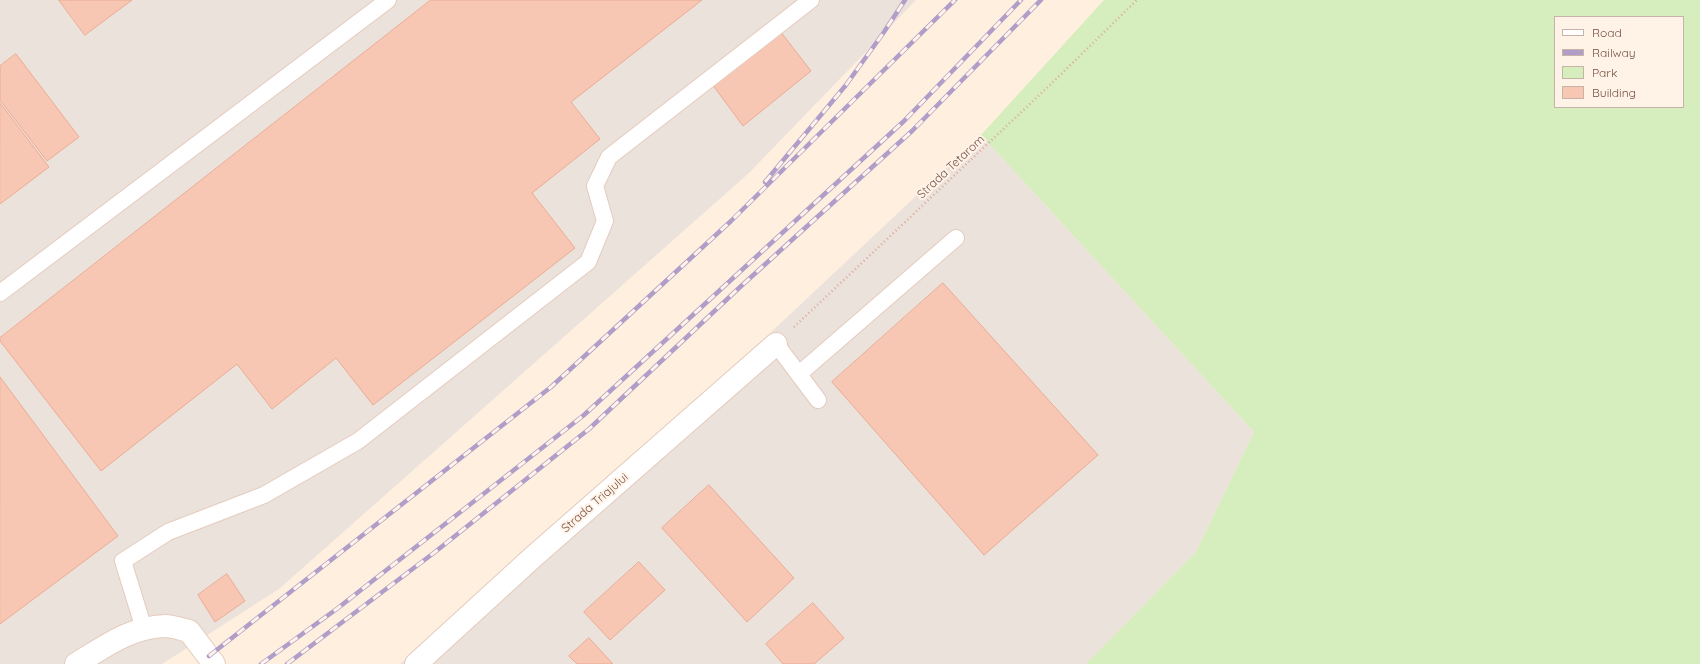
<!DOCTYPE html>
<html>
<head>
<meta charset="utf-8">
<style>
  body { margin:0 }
  #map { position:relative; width:1700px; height:664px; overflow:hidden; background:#ffefdf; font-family:Quicksand,sans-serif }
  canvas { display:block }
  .legend { position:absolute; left:1554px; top:16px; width:130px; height:92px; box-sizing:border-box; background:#fff3e8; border:1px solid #c9b2a6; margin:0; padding:5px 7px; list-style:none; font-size:12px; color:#775144 }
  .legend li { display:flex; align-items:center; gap:8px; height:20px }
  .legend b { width:20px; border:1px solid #c9b2a6 }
</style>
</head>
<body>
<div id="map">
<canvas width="1700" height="664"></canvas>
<ul class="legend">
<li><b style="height:5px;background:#fff"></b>Road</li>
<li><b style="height:5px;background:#b09dc8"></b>Railway</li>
<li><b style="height:11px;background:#d6edbd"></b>Park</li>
<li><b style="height:11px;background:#f7c7b4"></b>Building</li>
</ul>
</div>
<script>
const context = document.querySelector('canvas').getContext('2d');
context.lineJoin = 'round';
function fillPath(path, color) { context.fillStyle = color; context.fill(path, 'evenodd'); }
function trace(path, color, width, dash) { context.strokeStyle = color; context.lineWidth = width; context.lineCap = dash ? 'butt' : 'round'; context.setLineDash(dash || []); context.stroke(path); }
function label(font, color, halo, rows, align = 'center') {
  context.font = font + ' Quicksand,sans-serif'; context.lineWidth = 4; context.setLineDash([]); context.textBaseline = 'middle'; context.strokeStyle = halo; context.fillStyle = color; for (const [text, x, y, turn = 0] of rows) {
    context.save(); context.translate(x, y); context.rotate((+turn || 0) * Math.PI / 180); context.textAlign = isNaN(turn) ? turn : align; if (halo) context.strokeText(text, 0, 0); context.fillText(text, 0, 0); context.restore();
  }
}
fillPath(new Path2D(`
  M0,0H916L749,173L279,589L162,664H0Z
  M981,135L1254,432L1196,552L1086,664H400L768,335Z`), '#ece2dc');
fillPath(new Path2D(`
  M1104,0H1700V664H1086L1196,552L1254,432L981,135ZM1555,17H1683V107H1555Z`), '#d6edbd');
const building = new Path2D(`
  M59,0H132L85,35Z
  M431,0H702L571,102L600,139L532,193L575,248L373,405L336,358L272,409L237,364L101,471L0,341V338Z
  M780,31L811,71L743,126L712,84Z
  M16,54L79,137L47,161L0,100V66Z
  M0,103L49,167L0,204Z
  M943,283L1098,455L984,555L832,382Z
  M0,377L118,536L0,624Z
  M709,485L794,578L747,622L662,528Z
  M639,562L665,590L610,640L584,612Z
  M227,574L245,601L215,622L198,595Z
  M813,603L844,638L814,664H783L766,644Z
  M589,638L613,664H577L569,656Z`);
fillPath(building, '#f7c7b4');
trace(building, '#ebab93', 1);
const lane = new Path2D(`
  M0,293L388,0
  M776,344L818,400
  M799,374L956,238
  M144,629L123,561L168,532L264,495L358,441L588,262L605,221L595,186L609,157L811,0`);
const street = new Path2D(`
  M76,664C104,647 130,627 165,626C172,626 181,629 189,631L214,664
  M416,664L532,558L776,344`);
trace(lane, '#e5cbbd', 18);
trace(street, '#e5cbbd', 24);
trace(new Path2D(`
  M794,327L1050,85L1137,0`), '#dbaa97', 2.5, [1, 3]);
trace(lane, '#fff', 16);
trace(street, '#fff', 22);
const rail = new Path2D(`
  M765,182L846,85L884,32L905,0
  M209,656L551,387L731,221L955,0
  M261,664L338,608L584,415L904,121L1021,0
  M287,664L435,552L589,429L739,288L912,131L1041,0`);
trace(rail, '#b09dc8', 4.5);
trace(rail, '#fff3e8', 3, [9]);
label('12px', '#775144', '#fff3e8', [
  ["Strada Tetarom",951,167,-43],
  ["Strada Triajului",595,503,-41]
]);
</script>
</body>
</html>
